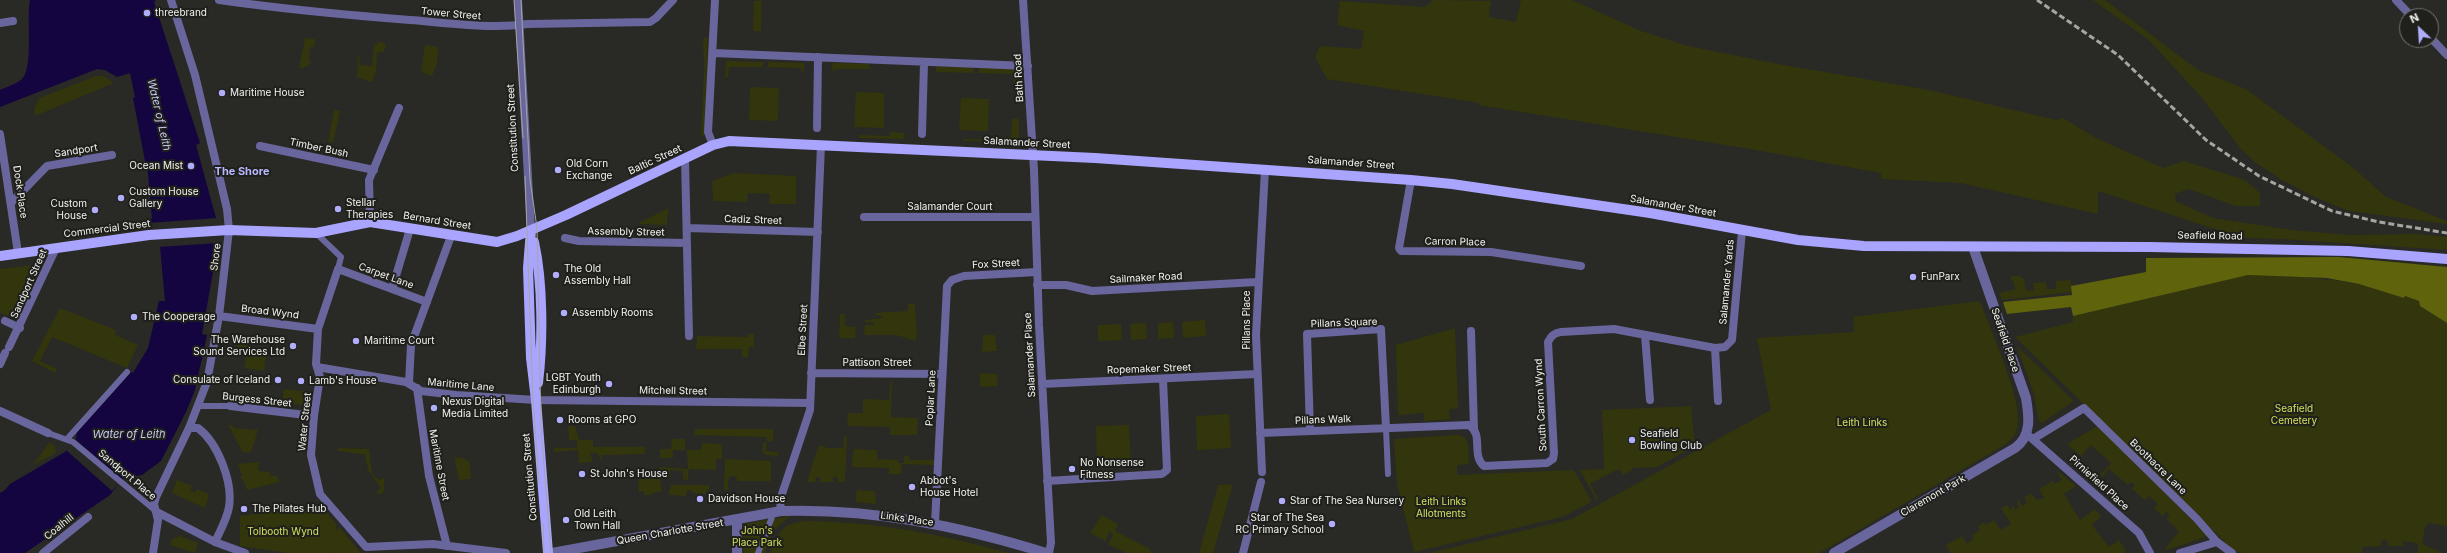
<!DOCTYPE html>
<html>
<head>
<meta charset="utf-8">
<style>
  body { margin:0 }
  #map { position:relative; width:2447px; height:553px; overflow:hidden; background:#292925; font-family:Inter,sans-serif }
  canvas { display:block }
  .north { position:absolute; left:2399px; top:8px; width:40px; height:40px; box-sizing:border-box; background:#1f201c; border:1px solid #737470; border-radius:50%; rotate:335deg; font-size:11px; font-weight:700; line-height:16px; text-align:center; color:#f2f2ef }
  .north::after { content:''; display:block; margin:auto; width:14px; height:18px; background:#b0aefa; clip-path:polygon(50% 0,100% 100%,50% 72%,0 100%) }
</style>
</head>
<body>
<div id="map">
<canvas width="2447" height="553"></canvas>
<div class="north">N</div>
</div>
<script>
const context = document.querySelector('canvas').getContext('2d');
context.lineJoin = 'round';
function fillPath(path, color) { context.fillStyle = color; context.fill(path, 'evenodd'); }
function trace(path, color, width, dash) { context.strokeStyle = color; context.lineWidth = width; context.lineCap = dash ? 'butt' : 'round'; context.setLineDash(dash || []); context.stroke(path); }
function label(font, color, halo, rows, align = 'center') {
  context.font = font + ' Inter,sans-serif'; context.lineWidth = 4; context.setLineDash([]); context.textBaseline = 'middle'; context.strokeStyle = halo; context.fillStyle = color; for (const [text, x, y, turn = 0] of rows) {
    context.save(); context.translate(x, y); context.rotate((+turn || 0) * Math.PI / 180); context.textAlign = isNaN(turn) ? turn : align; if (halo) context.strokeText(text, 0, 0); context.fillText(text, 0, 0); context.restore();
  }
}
fillPath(new Path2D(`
  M1433,0L1491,1L1489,17L1516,22L1521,0H1572L1641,31L1688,46L1778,64L1929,90L2056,120L2063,118L2096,138L2163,168L2184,161L2245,180L2260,193V206H2236L2188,189L2175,194V201L2213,218L2292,230L2349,235L2417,234L2447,237V250L2282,239L2221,237L2218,230L2098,191V214L1961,183L1881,179V173L1750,149L1479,105V103L1442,97L1327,79L1315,57L1320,46L1361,49L1364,31L1337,25L1340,1L1425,7Z
  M2093,0H2105L2198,70L2246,89L2356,170L2386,197L2447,221V224L2349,211L2315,197L2282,180L2256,163L2240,148L2202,98L2149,40Z
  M754,1H762L761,31H753Z
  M708,37L704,136L701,135L704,71L703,38Z
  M305,38L315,39L314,47H310L309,60L311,63L304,68H299Z
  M378,41L386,44L384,52H377L376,72L372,82L357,77L358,56L360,57L359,65L372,66L374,45H377Z
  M425,45L438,47L437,63L432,76L421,72Z
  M726,61L763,62V67H729L728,77H725Z
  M768,62L804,63V71H801V68L768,67Z
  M832,63L869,64L870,69H835L833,75Z
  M936,66L973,67L974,73L936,72Z
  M979,67L1018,69L1019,85L1014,84L1013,74L978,73Z
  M96,76H104L114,83L35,116L34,109L39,98Z
  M750,87L779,88L778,121L749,120Z
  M856,92L884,93V128L854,127Z
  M961,98L989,99L988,131L959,130Z
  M334,110L340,111L333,143L328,142Z
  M1012,119H1019V142L963,141V139L995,140V137H1011Z
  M890,132L905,133L904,139L859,138V135L889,136Z
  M734,173L796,176V204H769L770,194L748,193L747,202L713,201L712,181Z
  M668,208L667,225L637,224Z
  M33,265L39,269L16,318L0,313V269Z
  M2248,275C2304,277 2350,277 2404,298L2405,296L2419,301L2420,306L2447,323V526L2428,523L2425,527L2422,544L2442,553H2418V545L2416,543L2403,541V546H2388L2387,540H2381V546L2362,547V553H2241L2234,551L2015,337L2073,322V316Z
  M2012,276H2020L2024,279L2026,291L2034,290L2033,283L2046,282L2047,289H2056V281L2071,280L2072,292L2002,300L1999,293L2015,289L2013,280H2010Z
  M1980,301C1990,329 2025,404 2017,429C2015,437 2007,443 2001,447L1819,553H1429L1572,519L1771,410L1757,338L1854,332L1853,317Z
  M908,304H915L917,334L915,341L896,335H864L865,325H874V323L865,322V320L883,318L882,316L875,315V313L908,311Z
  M60,308L116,330L115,335L138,345L127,368L52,337L40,361L57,369L55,373L32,361Z
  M840,314H845V326L856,327L855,338H839Z
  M1205,320L1206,336L1183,338L1182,322Z
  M1173,322L1174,338L1158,339V323Z
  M1146,323L1147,339L1131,340L1130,324Z
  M1121,324L1122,340L1098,341V325Z
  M1455,328L1458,408L1449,409L1450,419L1424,421V413L1398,415L1396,345Z
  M238,334L243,335V342L248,345L247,353L266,355L264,371L244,368L247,353L236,352Z
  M748,334H754V347H749L748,357H742V349H696L697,336L748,337Z
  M983,335H995L997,351L982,352Z
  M2017,346L2074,401L2042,423L2039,421L2034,394Z
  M980,373L997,374L998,386L980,387Z
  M890,382H892L891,417L918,418L917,435H890V427L847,426L848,413H863V399L889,400Z
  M284,389L311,392L309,406L282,402Z
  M1691,406L1695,446L1657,467L1632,468V470L1623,475L1620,470L1614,471L1590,484L1598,499L1596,500L1580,470L1604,469L1602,410Z
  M1229,414L1231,448L1197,450L1196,416Z
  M228,425H233V428L258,430L251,452L243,453Z
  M1129,425L1131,466L1097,468L1096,426Z
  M568,426H575L579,440H593V447H645V454L602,455V462L597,453H590L593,462L579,463L578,450L554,452V448H577V440H569Z
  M2098,426L2208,536L2164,551L2179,531L2166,519L2170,515L2166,512L2162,516L2154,508L2158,504L2149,496L2145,500L2132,489L2135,485L2131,482L2128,485L2109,469L2102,477L2100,475L2111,463L2091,445L2081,456L2067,444Z
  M695,429H773V441H767L766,451L778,452V456L766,455L762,452L763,443L767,441V437L694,435Z
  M1457,435L1463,436L1468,443L1469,464L1457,465V475L1574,470L1592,502L1562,517L1414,552L1397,483L1394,439Z
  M844,436H847L845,482H838V477H833V482H820V477H816L815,482H807L818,447L821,445L827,448H843Z
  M672,439H685V450H673V458H660V449H671Z
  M49,443L55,446L56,453L33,465Z
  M702,443L722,444V459H716V470L689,469L688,480L683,479V471L670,470L669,478H659V467L688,469L687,450H701Z
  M338,448L369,449L372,474L379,480L384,478V491L379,495L376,492L381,488L368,470L365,454C357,455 348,451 338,451Z
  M853,449L877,450V459L898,460V463H904V455L909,456V460H934V465L902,464L901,474H889V468L852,467Z
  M454,457L463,458L470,462L471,479L460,480V485Z
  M725,459L771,461V481H738L736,477L731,476L728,480V490H724Z
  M259,462L258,471L270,472V476H277L280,482L247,490L243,479L240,478L242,475L238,464Z
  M2056,470L2076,486L2064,494L2080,520L2095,509L2101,517L2092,525L2109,547L2119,540L2126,551L2123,553H1950L1946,545L1962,536L1967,544L1974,538L1972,535L1980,530L1978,526L1984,522L1986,525L1994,520L2000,530L2011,524L2001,508L2007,505L2010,509L2012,508L2011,502L2015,510L2019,508L2017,502L2019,500L2022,506L2027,503L2024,498L2031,493L2037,500L2044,498L2039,489L2053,481L2055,484L2062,480Z
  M649,478L660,479L662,491L644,496V491L639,492L638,479Z
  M177,480L192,486L190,490L195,493L197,489L209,494L205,508L172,493Z
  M1233,484L1213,553H1199L1218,485Z
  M671,485H709V490H706V494L692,493V490H687L686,496L668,495Z
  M859,490L875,491L876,504L856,502V492Z
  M321,506L336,524V531L339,527L361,553H334L333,550V553H288L240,546V516L272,512L278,508L281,511H315V507Z
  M1102,515L1118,524L1115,531L1150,549L1149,551L1152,553H1126L1108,544L1113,534L1109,532L1106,541L1090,533Z
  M790,516L773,531L765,553H743V524Z
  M808,521C876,522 942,534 1008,553H770C780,530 781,523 808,521Z
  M180,536L198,543L195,553L170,545L172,539Z`), '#33360c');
fillPath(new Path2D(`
  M2339,257L2447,267V323L2420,306L2419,301L2405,296L2404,298L2359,284L2327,278L2248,275L2073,316L2071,307L2007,314L2003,302L2072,295L2071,286L2146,272V258Z`), '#5e630c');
fillPath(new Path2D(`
  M30,0H156L154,2L200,143L196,145L216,218L218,244L202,334L207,335L195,390L186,412L161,461L142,475L123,478L110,495L25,553H0V493L5,490L10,484L65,452L76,439L77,432L131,372L133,373L148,348L159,301H165L160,246L150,221L152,218L147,162L145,161L133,98L135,97L130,73L117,77L105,70L97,69L0,107V90C7,87 16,84 22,79C34,66 26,19 30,0Z`), '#14043f');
fillPath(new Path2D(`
  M217,218L219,243L158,247L148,223Z
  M75,439L122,480L112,491L66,450Z`), '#292925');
trace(new Path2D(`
  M316,233L341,257L338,269
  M198,406H230
  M1386,428L1388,474
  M48,433L73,442L157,512
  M67,439L127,372
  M758,553L774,512`), '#68669c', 6);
trace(new Path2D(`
  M219,0C283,9 346,15 410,20C449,23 489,29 528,24L650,22L656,18L673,0
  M518,0L531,230
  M1023,0L1034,170L1039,325L1051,543L1049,553
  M2396,0L2411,16
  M0,23L13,21
  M2431,38L2447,55
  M713,53L1028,66
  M817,128L818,57
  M0,134L18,253
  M922,134L924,63
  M713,145L708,132L715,0
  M260,146L374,170
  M685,159L689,336
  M1411,180L1399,248L1401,251L1491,252L1581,266
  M11,203L47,166L112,155
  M864,217H1035
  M370,222L369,180L399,108
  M687,228L818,232
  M565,238L579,241L687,243
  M1037,285H1066L1092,291L1257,282
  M392,289L410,229
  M427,302L338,269L318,329L316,364L320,377L314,416L311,455L320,494L366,547L433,544L506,553
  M219,316L318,329
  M5,321L20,328
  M1471,331L1474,428
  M1645,335L1650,400
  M9,347L56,248
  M1715,348L1718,401
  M0,364L5,353
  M317,367L406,382L421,391L456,395L536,400L810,403
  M811,373L942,374
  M409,383L411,345L451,236
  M1042,384L1257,374
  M417,388L429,476L447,546
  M230,406L314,416
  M0,411L48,433
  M189,428H198C218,443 233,482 229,507C227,519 220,531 215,542
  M1310,431L1307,334L1381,329L1386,428
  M1260,433L1469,425C1484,434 1471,456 1484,466L1547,463L1553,459L1554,453L1548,342C1551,336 1554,333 1561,332L1614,329L1715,348L1725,347L1732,340L1742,231
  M2029,436L2139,533L2150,553
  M2033,439L2084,408L2197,519L2217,542
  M1262,472L1256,335L1265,169
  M1047,481L1162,474L1167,470L1163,379
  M781,511L780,500L810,410L821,145
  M157,512L215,542L245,553
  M935,523L947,286L952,280L964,276L1037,272
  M43,553L88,517
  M153,553L158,520L154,504L156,497L189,428L207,382L219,316L229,230L227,209L195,75L171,0
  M1243,553L1261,482
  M2180,553L2217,542L2232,553`), '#68669c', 8);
trace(new Path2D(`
  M552,553L781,511C872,508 959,526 1046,553
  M737,553V520
  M1834,553L2015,448C2032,436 2029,416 2026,398L1973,247`), '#68669c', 10);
trace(new Path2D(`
  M531,230L528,268L531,358L536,400L548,553
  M534,242C543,283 543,341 538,383
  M0,256L149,235L229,230L316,233L370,222L497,242L517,236L566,215L713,145L729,141L1095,158L1411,180L1452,184L1650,213L1798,240L1864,246L2149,247L2348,251L2447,259`), '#a9a5ff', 10);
trace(new Path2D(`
  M514,0L523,138
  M521,0L530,180L537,228L541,427L551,553
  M525,176L533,399L539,483
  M543,523L544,553`), '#a5a5a2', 1);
trace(new Path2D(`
  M2037,0L2118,55L2206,140L2259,176L2332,211L2379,222L2447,233`), '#a5a5a2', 3, [6, 3]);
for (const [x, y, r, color] of [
  [147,13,4,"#b0aefa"],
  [222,93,4,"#b0aefa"],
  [191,166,4,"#b0aefa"],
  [558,170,4,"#b0aefa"],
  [121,198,4,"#b0aefa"],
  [338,209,4,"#b0aefa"],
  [95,210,4,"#b0aefa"],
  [556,275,4,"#b0aefa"],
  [1913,277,4,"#b0aefa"],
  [564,313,4,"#b0aefa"],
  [134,317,4,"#b0aefa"],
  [356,341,4,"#b0aefa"],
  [293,346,4,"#b0aefa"],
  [278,380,4,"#b0aefa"],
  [301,381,4,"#b0aefa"],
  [609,384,4,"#b0aefa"],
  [434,408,4,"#b0aefa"],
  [560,420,4,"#b0aefa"],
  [1632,440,4,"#b0aefa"],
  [1072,469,4,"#b0aefa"],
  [582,474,4,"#b0aefa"],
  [912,487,4,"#b0aefa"],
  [700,499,4,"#b0aefa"],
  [1282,501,4,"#b0aefa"],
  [244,509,4,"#b0aefa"],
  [566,520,4,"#b0aefa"],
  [1332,524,4,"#b0aefa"]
]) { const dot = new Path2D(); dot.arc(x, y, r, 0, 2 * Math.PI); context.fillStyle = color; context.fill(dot); trace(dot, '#1f201c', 1.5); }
label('10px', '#f2f2ef', '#1f201c', [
  ["threebrand",155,13],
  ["Maritime House",230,93],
  ["Old Corn",566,164],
  ["Exchange",566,176],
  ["Ocean Mist",183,166,"right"],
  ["Custom House",129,192],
  ["Gallery",129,204],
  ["Stellar",346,203],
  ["Therapies",346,215],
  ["Custom",87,204,"right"],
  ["House",87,216,"right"],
  ["The Old",564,269],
  ["Assembly Hall",564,281],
  ["FunParx",1921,277],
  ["Assembly Rooms",572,313],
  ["The Cooperage",142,317],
  ["The Warehouse",285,340,"right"],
  ["Sound Services Ltd",285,352,"right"],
  ["Maritime Court",364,341],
  ["LGBT Youth",601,378,"right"],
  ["Edinburgh",601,390,"right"],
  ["Consulate of Iceland",270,380,"right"],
  ["Lamb's House",309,381],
  ["Nexus Digital",442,402],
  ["Media Limited",442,414],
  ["Rooms at GPO",568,420],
  ["Seafield",1640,434],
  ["Bowling Club",1640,446],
  ["No Nonsense",1080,463],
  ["Fitness",1080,475],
  ["St John's House",590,474],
  ["Abbot's",920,481],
  ["House Hotel",920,493],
  ["Davidson House",708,499],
  ["Star of The Sea Nursery",1290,501],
  ["The Pilates Hub",252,509],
  ["Old Leith",574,514],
  ["Town Hall",574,526],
  ["Star of The Sea",1324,518,"right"],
  ["RC Primary School",1324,530,"right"]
], 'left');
label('10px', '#f2f2ef', '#1f201c', [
  ["Tower Street",451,14,5],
  ["Bath Road",1019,78,-93],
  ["Constitution Street",513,128,-93],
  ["Salamander Street",1027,143,3],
  ["Timber Bush",319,148,12],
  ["Sandport",76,151,-9],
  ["Baltic Street",655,160,-25],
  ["Salamander Street",1351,163,4],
  ["Dock Place",20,192,82],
  ["Salamander Street",1673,206,10],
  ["Salamander Court",950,207],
  ["Cadiz Street",753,220,2],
  ["Bernard Street",437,221,9],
  ["Commercial Street",107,229,-7],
  ["Assembly Street",626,232,1],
  ["Seafield Road",2210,236,1],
  ["Carron Place",1455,242,1],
  ["Shore",216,257,-83],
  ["Fox Street",996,264,-3],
  ["Carpet Lane",386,276,20],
  ["Sailmaker Road",1146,278,-3],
  ["Salamander Yards",1727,282,-85],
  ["Sandport Street",29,284,-66],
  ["Broad Wynd",270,312,7],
  ["Pillans Place",1247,320,-90],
  ["Pillans Square",1344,323,-2],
  ["Elbe Street",803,330,-87],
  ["Seafield Place",2005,340,71],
  ["Salamander Place",1030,355,-93],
  ["Pattison Street",877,363],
  ["Ropemaker Street",1149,369,-2],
  ["Maritime Lane",461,385,5],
  ["Mitchell Street",673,391,1],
  ["Poplar Lane",931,398,-87],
  ["Burgess Street",257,400,6],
  ["South Carron Wynd",1541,405,-93],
  ["Pillans Walk",1323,420,-2],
  ["Water Street",305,422,-84],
  ["Maritime Street",439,465,79],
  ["Boothacre Lane",2158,467,44],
  ["Sandport Place",127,475,40],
  ["Constitution Street",530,477,-95],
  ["Pirniefield Place",2099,483,42],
  ["Claremont Park",1933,496,-30],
  ["Links Place",907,519,8],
  ["Coalhill",59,527,-39],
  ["Queen Charlotte Street",670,532,-10]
]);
label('10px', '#d5e059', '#1f201c', [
  ["Seafield",2294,409],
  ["Cemetery",2294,421],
  ["Leith Links",1862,423],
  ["Leith Links",1441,502],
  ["Allotments",1441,514],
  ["John's",757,531],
  ["Place Park",757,543],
  ["Tolbooth Wynd",283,532]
]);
label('italic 11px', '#c7c7f4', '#1f201c', [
  ["Water of Leith",159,115,77],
  ["Water of Leith",129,435]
]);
label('bold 11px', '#b9b8ff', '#1f201c', [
  ["The Shore",242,172]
]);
</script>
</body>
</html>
